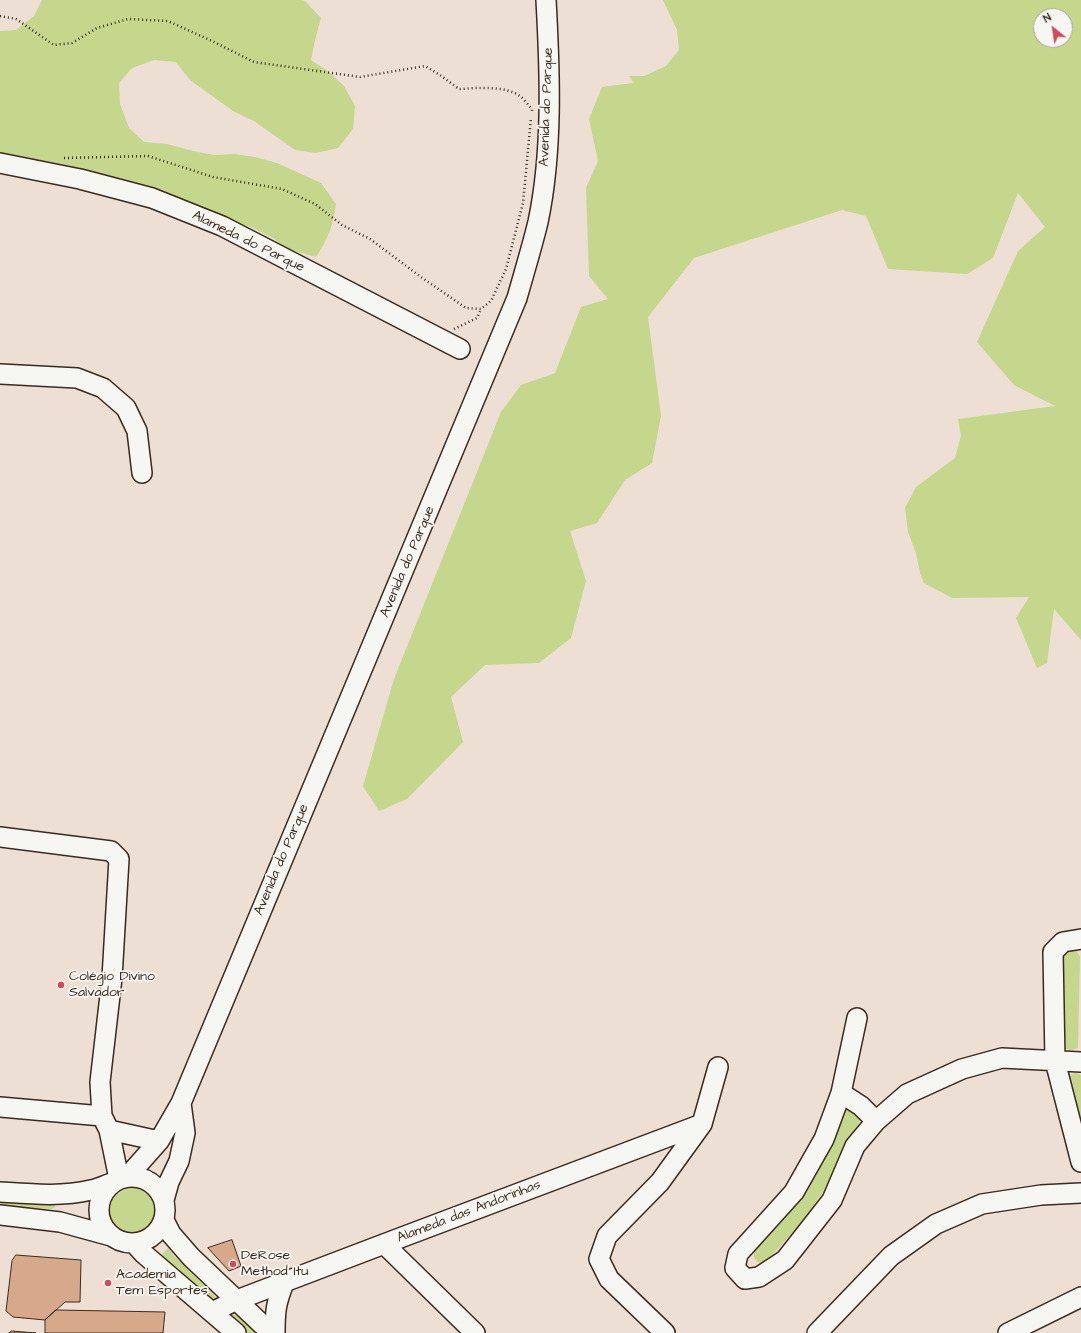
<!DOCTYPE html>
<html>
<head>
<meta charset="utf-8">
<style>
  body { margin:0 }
  #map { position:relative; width:1081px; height:1333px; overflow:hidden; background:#eddfd3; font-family:"Architects Daughter",sans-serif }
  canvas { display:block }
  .north { position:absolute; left:1033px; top:8px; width:40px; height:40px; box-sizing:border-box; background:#f6f6f2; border:1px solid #aba49d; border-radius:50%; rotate:330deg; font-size:11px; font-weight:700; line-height:16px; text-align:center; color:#3b2a1e }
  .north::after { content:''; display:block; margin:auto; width:14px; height:18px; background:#d1495b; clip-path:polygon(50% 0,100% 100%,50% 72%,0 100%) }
</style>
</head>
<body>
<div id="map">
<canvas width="1081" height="1333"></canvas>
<div class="north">N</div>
</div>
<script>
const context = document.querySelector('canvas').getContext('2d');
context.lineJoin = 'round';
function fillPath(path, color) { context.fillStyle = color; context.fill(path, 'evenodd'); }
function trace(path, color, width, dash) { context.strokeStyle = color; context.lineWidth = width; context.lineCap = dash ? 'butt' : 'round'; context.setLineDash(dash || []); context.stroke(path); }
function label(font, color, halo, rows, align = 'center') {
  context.font = font + ' "Architects Daughter",sans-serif'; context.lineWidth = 3.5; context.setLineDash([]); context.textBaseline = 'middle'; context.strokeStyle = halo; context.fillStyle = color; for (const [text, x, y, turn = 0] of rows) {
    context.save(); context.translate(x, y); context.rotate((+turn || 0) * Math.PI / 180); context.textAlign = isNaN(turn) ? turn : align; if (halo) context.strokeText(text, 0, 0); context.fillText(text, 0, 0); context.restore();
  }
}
fillPath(new Path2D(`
  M42,0H301L305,1L321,18L315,40L311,60L329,72L344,86L355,106L353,129L338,148L316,153L295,150L254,121L233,111L190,80L176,62L154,60L132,68L119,83L120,104L129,128L144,142L167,144L193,151L214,155L235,154L255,157L277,163L321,183L336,204C333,226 328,239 316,257L288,249L271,237L246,225L225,222L0,155V31L16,30L34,16Z
  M663,0H1081V640L1054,609L1047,663L1037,668L1016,618L1029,597L952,598L924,583L920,573L916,553L908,532L905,508L916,487L955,458L961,436L958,419L1055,406L1014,385L977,342L1018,251L1045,227L1018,193L993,258L967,274L888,269L866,216L842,210L694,258L648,317L661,416L652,463L625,480L597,523L570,531L586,581L571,638L539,663L485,665L451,697L463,742L407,799L379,811L363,786L394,679L501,412L521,385L555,373L581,307L608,299L589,276L586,188L598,161L589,119L602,87L634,83L629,76H644L666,66L679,50L677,30ZM1041,16H1065V40H1041Z
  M1068,951H1077L1080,957L1078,1048L1072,1050L1066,1049L1061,1044L1062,955Z
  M1076,1073L1081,1075V1132L1066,1079L1070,1075Z
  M848,1108L856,1111L861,1119L830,1182L800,1224L767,1261L759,1263L754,1258V1251L777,1223L839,1114Z
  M109 1213a25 25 0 1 1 50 0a25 25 0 1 1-50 0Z
  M0,1197L55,1203V1207L52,1209L0,1206Z
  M168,1248L175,1257L222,1303L217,1306L159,1258Z
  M237,1314L258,1333H246L232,1320L233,1315Z`), '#c4d78c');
const building = new Path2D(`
  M232,1240L241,1266L229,1271L208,1248Z
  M16,1255L81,1260L80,1302H65L45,1320L13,1317L6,1311L12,1261Z
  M56,1310L165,1312L163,1333H45V1320Z
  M12,1331L36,1333H9Z`);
fillPath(building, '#d8a88a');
trace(building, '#3b2a1e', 1);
const minor = new Path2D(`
  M0,163L80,179L152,198L222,226L460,349
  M0,374L77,378L103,388L126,408L137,431L142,473
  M0,837L111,851L119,859L112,978L100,1082L102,1116L109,1130L119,1179
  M1081,939L1063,942L1053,952L1055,1061L1081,1162
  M857,1018L841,1093L824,1139L794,1192L738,1254L735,1268L745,1279L759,1277L785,1260L832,1200L855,1146L876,1121L907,1094L962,1069L1002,1058L1081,1062
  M841,1093L861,1106L876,1121
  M0,1107L102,1116
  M109,1130L159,1141
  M128,1176L159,1141L181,1103L517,298C524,273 532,247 538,222C553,151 550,72 546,0
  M99 1210a33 33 0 1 1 66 0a33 33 0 1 1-66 0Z
  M0,1192C31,1194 61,1197 91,1190C98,1189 105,1185 112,1183
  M164,1200L169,1182L179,1161L185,1133L181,1103
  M0,1215L60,1222L111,1236
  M164,1220L171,1234L191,1257L271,1333
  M134,1243L144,1254L236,1333
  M384,1244L475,1333
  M212,1312L237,1300L384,1244L702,1124
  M275,1333C275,1311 276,1303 284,1283
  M665,1333L609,1279L599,1259L607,1236L660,1182L702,1124L718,1067
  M817,1333L891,1256L936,1224L982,1204L1041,1195L1081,1193
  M1008,1333L1081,1297`);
trace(minor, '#3b2a1e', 22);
trace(new Path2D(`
  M0,16L16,19L54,45L72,43L97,28L128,19L168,21L212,41L254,62L360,77L425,66L440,75L459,89C476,88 507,85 521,97C525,100 528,105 532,109V111
  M64,158L148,156L213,177L282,189L315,204L342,225L370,239L421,277L466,308L481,309L491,301L506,269L523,203L531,118
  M454,329L477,318L481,309`), '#3b2a1e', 2.5, [1, 3]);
trace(minor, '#f6f6f2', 19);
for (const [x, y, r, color] of [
  [61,985,4,"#d1495b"],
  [233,1264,4,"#d1495b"],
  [108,1283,4,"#d1495b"]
]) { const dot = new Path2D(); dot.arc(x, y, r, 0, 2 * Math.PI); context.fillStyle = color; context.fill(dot); trace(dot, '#f6f6f2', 1.5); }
label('14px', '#3b2a1e', '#f6f6f2', [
  ["Avenida do Parque",547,107,-88],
  ["Alameda do Parque",248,242,26],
  ["Avenida do Parque",408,562,-67],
  ["Avenida do Parque",282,860,-67],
  ["Alameda das Andorinhas",469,1212,-21]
]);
label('14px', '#3b2a1e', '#f6f6f2', [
  ["Colégio Divino",69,977],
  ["Salvador",69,993],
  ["DeRose",241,1256],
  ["Method Itu",241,1272],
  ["Academia",116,1275],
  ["Tem Esportes",116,1291]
], 'left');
</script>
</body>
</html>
